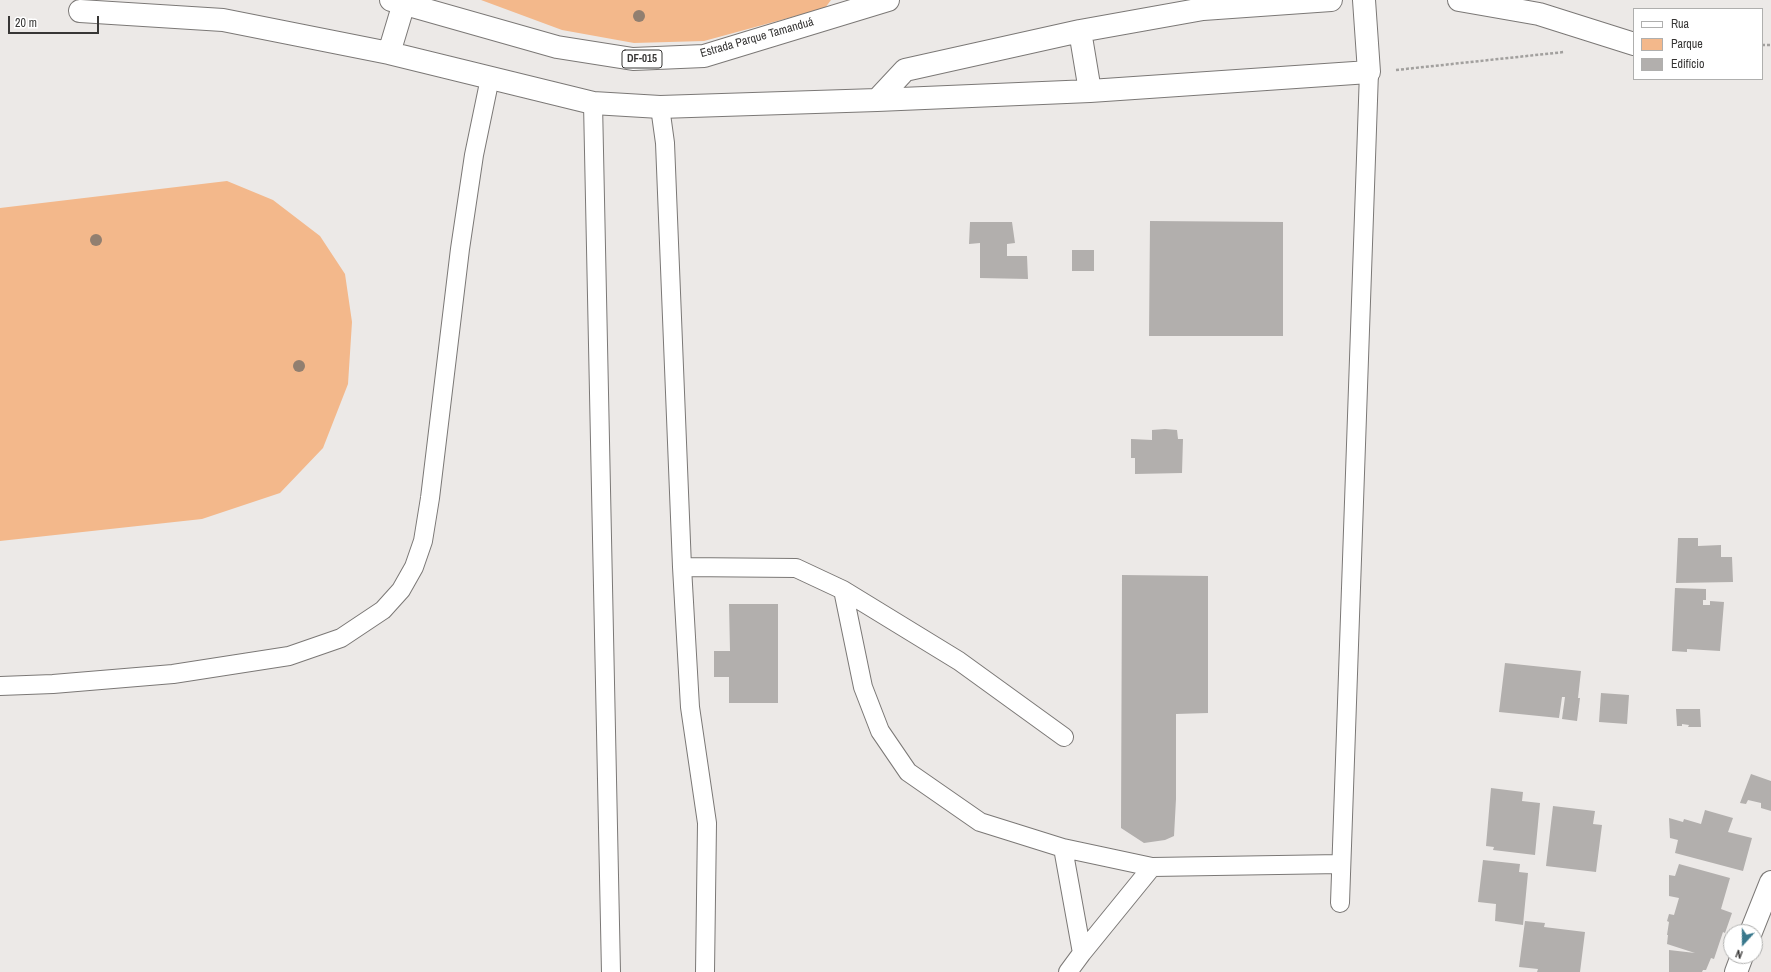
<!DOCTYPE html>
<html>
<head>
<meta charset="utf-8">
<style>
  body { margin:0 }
  #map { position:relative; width:1771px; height:972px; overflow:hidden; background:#ece9e7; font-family:"Archivo Narrow",sans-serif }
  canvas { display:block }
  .legend { position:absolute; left:1633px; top:8px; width:130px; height:72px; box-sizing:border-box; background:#fff; border:1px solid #afafae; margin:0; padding:5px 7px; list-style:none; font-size:12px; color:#373635 }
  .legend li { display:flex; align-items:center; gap:8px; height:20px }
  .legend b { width:20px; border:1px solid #afafae }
  .north { position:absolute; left:1723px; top:924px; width:40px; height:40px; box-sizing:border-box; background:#fff; border:1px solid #afafae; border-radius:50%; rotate:201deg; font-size:11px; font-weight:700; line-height:16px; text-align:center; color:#373635 }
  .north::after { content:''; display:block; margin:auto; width:14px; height:18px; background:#39788c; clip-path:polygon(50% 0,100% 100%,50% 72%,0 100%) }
  .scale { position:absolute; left:8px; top:16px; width:91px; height:18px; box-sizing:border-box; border:2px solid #373635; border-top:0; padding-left:5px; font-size:12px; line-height:14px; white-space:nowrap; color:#373635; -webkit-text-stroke:3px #fff; paint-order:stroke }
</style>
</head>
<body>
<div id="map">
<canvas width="1771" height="972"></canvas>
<ul class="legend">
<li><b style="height:5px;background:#fff"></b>Rua</li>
<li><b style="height:11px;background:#f3b88b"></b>Parque</li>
<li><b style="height:11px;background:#b2afad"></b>Edifício</li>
</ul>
<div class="north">N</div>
<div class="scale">20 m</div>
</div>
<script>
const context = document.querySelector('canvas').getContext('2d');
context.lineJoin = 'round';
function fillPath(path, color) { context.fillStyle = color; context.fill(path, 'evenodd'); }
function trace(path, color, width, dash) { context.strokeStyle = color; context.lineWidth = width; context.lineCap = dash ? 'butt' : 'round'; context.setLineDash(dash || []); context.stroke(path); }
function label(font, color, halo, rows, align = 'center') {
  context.font = font + ' "Archivo Narrow",sans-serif'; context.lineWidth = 3.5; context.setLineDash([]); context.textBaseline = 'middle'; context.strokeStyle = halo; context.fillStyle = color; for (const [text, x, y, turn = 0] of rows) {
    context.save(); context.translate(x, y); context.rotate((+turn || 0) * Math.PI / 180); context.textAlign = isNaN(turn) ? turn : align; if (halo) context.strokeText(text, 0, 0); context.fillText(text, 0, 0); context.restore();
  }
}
fillPath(new Path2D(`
  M481,0H831L825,8L704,41L634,43L562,30Z
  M227,181L273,200L320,236L345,274L352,322L348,384L323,448L280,493L202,519L0,541V208Z`), '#f3b88b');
fillPath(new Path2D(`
  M1150,221L1283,222V336H1149Z
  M970,222H1012L1015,243L1007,244V256H1027L1028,279L980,278V243L969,244Z
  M1072,250H1094V271H1072Z
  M1165,429L1177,430L1178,439H1183L1182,473L1135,474V458H1131V439L1152,440V430Z
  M1678,538H1698V546L1721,545V557H1732L1733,582L1676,583Z
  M1122,575L1208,576V713L1176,714V799L1174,836L1165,840L1144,843L1121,828Z
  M1675,588L1706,589V600H1703V605H1710V601L1724,602L1720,651L1687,649V652L1672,651Z
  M729,604H778V703H729V677H714V651H730Z
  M1505,663L1581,671L1578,698H1580L1577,721L1562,719L1565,697H1562L1559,718L1499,712Z
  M1601,693L1629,695L1627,724L1599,722Z
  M1676,709H1700L1701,727H1688L1689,725L1682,724V726H1677Z
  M1751,774L1771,781V811L1761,808V803L1748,800L1746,804L1740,803Z
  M1491,788L1523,792L1522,801L1540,803L1535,855L1493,850L1494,847L1486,846Z
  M1553,806L1595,811L1593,824L1602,825L1596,872L1546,866Z
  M1705,810L1733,818L1728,832L1752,838L1743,871L1675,853L1678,840L1670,838L1669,818L1683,822L1684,819L1701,824Z
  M1483,860L1520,864L1519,872L1528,873L1523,925L1495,921L1496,904L1478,902Z
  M1679,864L1730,878L1721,909L1732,913L1725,933L1723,932L1714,959L1711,958L1706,970H1703L1702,972H1669V950L1695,953L1667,944L1668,935H1667L1669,922L1667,921L1669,914L1674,915L1679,898L1669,896V875L1675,876Z
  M1525,921L1545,923L1544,927L1585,932L1580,972H1537L1538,969L1519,967Z`), '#b2afad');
const lane = new Path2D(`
  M593,103L611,972
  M660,107L665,143L682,567L690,707L707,823L705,972
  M682,567L796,568L843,590L959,661L1064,737
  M843,590L863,687L880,731L908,772L980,822L1063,848L1152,867L1341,864
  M0,686L53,684L173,674L289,656L341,638L383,610L401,590L414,567L423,541L430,498L460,249L474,155L490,78
  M1063,848L1082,953
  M1340,903L1369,72
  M1068,972L1082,953L1152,867`);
const street = new Path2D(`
  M1459,0L1539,14L1634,44
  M80,11L223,20L389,53L593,103L660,107L877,100L1090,91L1369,72L1364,0
  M1080,31L1090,91
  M389,53L404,3
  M877,100L905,70L1080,31L1203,9L1331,0
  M1751,932L1771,882
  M1736,972L1742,956`);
const primary = new Path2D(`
  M391,0L557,47L633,59L704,56L888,0`);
trace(lane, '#7b7876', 20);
trace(street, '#7b7876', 24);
trace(primary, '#7b7876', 24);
trace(new Path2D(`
  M1762,45H1771
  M1396,70L1564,52`), '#a2a09e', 2.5, [3, 2]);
trace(lane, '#fff', 18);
trace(street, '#fff', 22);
trace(primary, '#fff', 22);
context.fillStyle = '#917f70';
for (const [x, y] of [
  [639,16],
  [96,240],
  [299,366]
]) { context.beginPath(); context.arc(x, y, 6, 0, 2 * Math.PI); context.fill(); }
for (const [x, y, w] of [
  [642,59,40]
]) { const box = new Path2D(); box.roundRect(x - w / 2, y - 9, w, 18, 3); context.fillStyle = '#fff'; context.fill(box); trace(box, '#373635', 1); }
label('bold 11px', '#373635', null, [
  ["DF-015",642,59]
]);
label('12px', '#373635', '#fff', [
  ["Estrada Parque Tamanduá",757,38,-16]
]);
</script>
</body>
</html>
